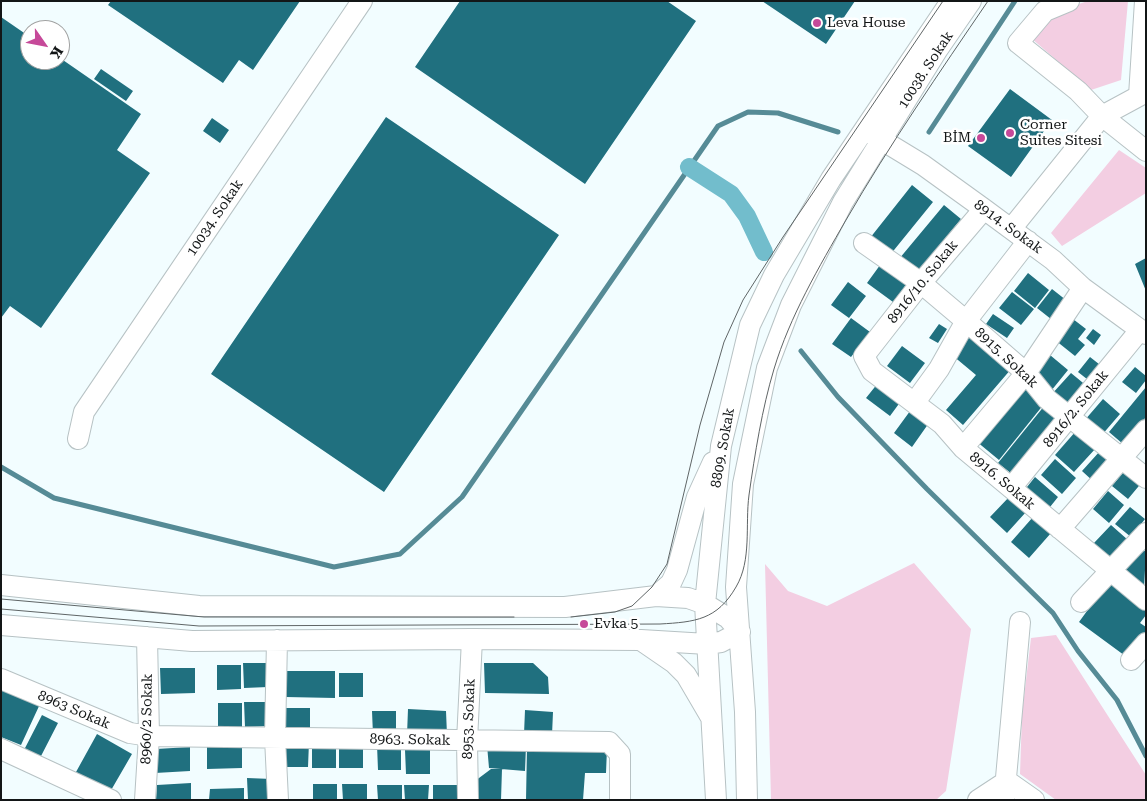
<!DOCTYPE html>
<html>
<head>
<meta charset="utf-8">
<style>
  body { margin:0 }
  #map { position:relative; width:1147px; height:801px; overflow:hidden; background:#f2fdff; font-family:"Roboto Serif",serif }
  canvas { display:block }
  .frame { position:absolute; inset:0; border:2px solid #131617; pointer-events:none }
  .north { position:absolute; left:20px; top:20px; width:50px; height:50px; box-sizing:border-box; background:#fff; border:1px solid #a1a2a2; border-radius:50%; rotate:123deg; font-size:14px; font-weight:700; line-height:20px; text-align:center; color:#131617 }
  .north::after { content:''; display:block; margin:auto; width:18px; height:22px; background:#c64999; clip-path:polygon(50% 0,100% 100%,50% 72%,0 100%) }
</style>
</head>
<body>
<div id="map">
<canvas width="1147" height="801"></canvas>
<div class="frame"></div>
<div class="north">K</div>
</div>
<script>
const context = document.querySelector('canvas').getContext('2d');
context.lineJoin = 'round';
function fillPath(path, color) { context.fillStyle = color; context.fill(path, 'evenodd'); }
function trace(path, color, width, dash) { context.strokeStyle = color; context.lineWidth = width; context.lineCap = dash ? 'butt' : 'round'; context.setLineDash(dash || []); context.stroke(path); }
function label(font, color, halo, rows, align = 'center') {
  context.font = font + ' "Roboto Serif",serif'; context.lineWidth = 5; context.setLineDash([]); context.textBaseline = 'middle'; context.strokeStyle = halo; context.fillStyle = color; for (const [text, x, y, turn = 0] of rows) {
    context.save(); context.translate(x, y); context.rotate((+turn || 0) * Math.PI / 180); context.textAlign = isNaN(turn) ? turn : align; if (halo) context.strokeText(text, 0, 0); context.fillText(text, 0, 0); context.restore();
  }
}
fillPath(new Path2D(`
  M1088,1H1128L1121,80L1091,90L1031,38C1048,22 1065,7 1088,1Z
  M1119,150L1146,168V193L1062,246L1051,233Z
  M914,563L971,629L946,791L936,800H771L765,564L788,591L827,606Z
  M1056,635L1146,775V800H1056L1020,774L1022,714L1031,638Z`), '#f3cee2');
trace(new Path2D(`
  M929,132L1015,1
  M801,351L838,397L927,489L1053,613L1078,651L1117,700L1146,756
  M1,467L54,498L334,567L400,554L462,497L718,126L748,112L778,113L838,132`), '#568b96', 5);
trace(new Path2D(`
  M689,167L731,194L747,216L764,252`), '#72bdcc', 18);
fillPath(new Path2D(`
  M111,1H300L253,70L239,60L223,83L108,5Z
  M460,1H667L696,21L585,184L415,67Z
  M762,1H855L826,44Z
  M1,17L30,37V60H60V58L141,114L117,150L150,173L41,328L10,306L1,318Z
  M101,69L133,91L126,101L94,79Z
  M1010,89L1052,120L1011,177L968,146Z
  M386,117L559,235L384,492L211,374Z
  M212,118L229,130L220,143L203,131Z
  M912,185L933,202L890,255L870,238Z
  M944,205L961,219L916,274L899,259Z
  M1146,258V291L1135,264Z
  M883,261L909,281L893,302L867,283Z
  M1028,273L1049,290L1035,308L1014,291Z
  M848,282L866,296L849,318L831,305Z
  M1052,289L1071,304L1056,323L1037,308Z
  M1012,292L1034,309L1021,325L999,308Z
  M993,314L1014,328L1007,338L986,324Z
  M851,318L870,332L851,357L832,344Z
  M1073,319L1086,329L1078,339L1085,345L1075,356L1055,340Z
  M939,324L947,329L938,343L929,338Z
  M1093,329L1101,335L1094,345L1086,338Z
  M971,333L1012,368L963,425L946,410L976,375L952,355Z
  M902,346L925,363L910,383L887,366Z
  M1050,355L1068,370L1051,391L1033,376Z
  M1090,357L1104,368L1092,383L1078,372Z
  M1135,367L1146,376V380L1136,393L1122,382Z
  M1071,373L1088,387L1069,410L1051,395Z
  M878,383L901,401L890,416L866,398Z
  M1021,386L1044,404L999,460L976,441Z
  M1146,387V417L1123,444L1109,432Z
  M1103,399L1120,414L1101,436L1084,421Z
  M1045,405L1064,420L1017,478L998,463Z
  M913,407L931,420L912,447L894,433Z
  M1076,431L1096,448L1074,472L1055,455Z
  M1100,451L1112,462L1094,482L1082,471Z
  M1055,459L1076,478L1062,494L1041,475Z
  M1127,468L1143,481L1128,499L1112,486Z
  M1035,477L1058,497L1046,512L1023,492Z
  M1108,491L1124,505L1109,523L1093,509Z
  M1010,496L1026,512L1007,533L990,517Z
  M1130,507L1145,519L1131,537L1115,524Z
  M1033,517L1051,533L1029,558L1011,542Z
  M1111,525L1128,540L1111,558L1094,543Z
  M1142,549L1146,552L1144,588L1123,571Z
  M1111,578L1146,602V615L1140,623L1146,627V633L1128,658L1079,622Z
  M243,663H268V687L244,688Z
  M484,663H533L548,677L549,694L485,693Z
  M217,665H241V689L217,690Z
  M160,668H195V693L161,694Z
  M286,671H335V698L286,697Z
  M339,673H363V697H339Z
  M1,687L40,704L21,745L1,737Z
  M244,702H269V726L245,727Z
  M218,703H242V727H218Z
  M286,708H310V732H286Z
  M408,709L446,711L447,735H407Z
  M525,710L553,712L552,735L524,734Z
  M372,711H396V735H373Z
  M42,715L58,723L40,758L24,750Z
  M97,734L132,754L110,792L76,772Z
  M284,742H309L308,767H284Z
  M242,743V768L207,769V745Z
  M312,743H336V768H312Z
  M339,743H363V768H339Z
  M377,745H401V770H378Z
  M487,745L526,746L525,771L489,768Z
  M190,747V771L155,773L156,749Z
  M527,747L607,748L606,773H585L583,800H526Z
  M405,750H430V774H406Z
  M491,769H502L501,800H475V781Z
  M247,778L272,779V800H248Z
  M191,783V800H156L157,785Z
  M313,784H337V800H313Z
  M342,784H367V800H343Z
  M377,785H402V800H378Z
  M404,785H429L428,800H405Z
  M433,785H457V800H433Z
  M244,788V800H209L210,789Z`), '#20707f');
const minor = new Path2D(`
  M1069,1L1045,11L1018,43L1078,91L1102,116L1146,151
  M872,134L923,165L984,209L1053,260L1083,288L1146,334
  M984,209L921,283L864,356L872,371L942,424L963,448L1146,600
  M1011,229L1102,116L1139,96L1145,1
  M864,243L921,283L966,321L1026,373L1047,399L1146,478
  M915,402L939,369L966,321L1028,241
  M78,439L84,412L362,1
  M963,448L1026,373L1083,288
  M1011,488L1140,330
  M1060,529L1146,430
  M1,585L199,606L565,607L656,596L688,598L705,604L728,618L740,632
  M656,596L671,583L677,570L697,497L713,462
  M1081,602L1146,533
  M1,625L192,641L472,639L641,640L707,644L721,642L740,632
  M277,640L275,738L278,800
  M642,641L674,663L686,675L710,716
  M1131,660L1146,643
  M1,679L130,733L149,736L609,742L620,754V800
  M1,749L111,800
  M145,800L149,736L147,637
  M468,800L467,741L472,639
  M716,800L705,604L721,446L750,325L774,275L831,179L951,1
  M747,800L745,712L736,587L743,484L767,368L791,305L843,202L938,49L971,1
  M978,800L1007,781L1034,800
  M1004,800L1020,622`);
trace(minor, '#b7c2c4', 22);
trace(minor, '#fff', 20);
trace(new Path2D(`
  M1,599L204,617H514
  M1,609L199,626L660,624C695,622 717,620 736,587C752,560 745,525 749,495C755,453 762,409 774,369C790,316 819,267 846,220C890,144 939,73 988,1
  M571,617L615,612L632,606L652,587L667,564L700,425L724,342L743,300L783,237L943,1`), '#5f6566', 1);
for (const [x, y, r, color] of [
  [817,23,5,"#c64999"],
  [1010,133,5,"#c64999"],
  [981,138,5,"#c64999"],
  [584,624,5,"#c64999"]
]) { const dot = new Path2D(); dot.arc(x, y, r, 0, 2 * Math.PI); context.fillStyle = color; context.fill(dot); trace(dot, '#fff', 2); }
label('14px', '#131617', '#fff', [
  ["Leva House",827,23],
  ["Corner",1020,125],
  ["Suites Sitesi",1020,141],
  ["BİM",971,138,"right"],
  ["Evka 5",594,624]
], 'left');
label('14px', '#131617', '#fff', [
  ["10038. Sokak",926,70,-57],
  ["10034. Sokak",215,218,-56],
  ["8914. Sokak",1008,227,36],
  ["8916/10. Sokak",923,282,-51],
  ["8915. Sokak",1006,358,43],
  ["8916/2. Sokak",1076,409,-51],
  ["8809. Sokak",723,448,-80],
  ["8916. Sokak",1002,481,40],
  ["8963 Sokak",74,710,23],
  ["8960/2 Sokak",147,719,-89],
  ["8953. Sokak",469,719,-88],
  ["8963. Sokak",410,740,1]
]);
</script>
</body>
</html>
